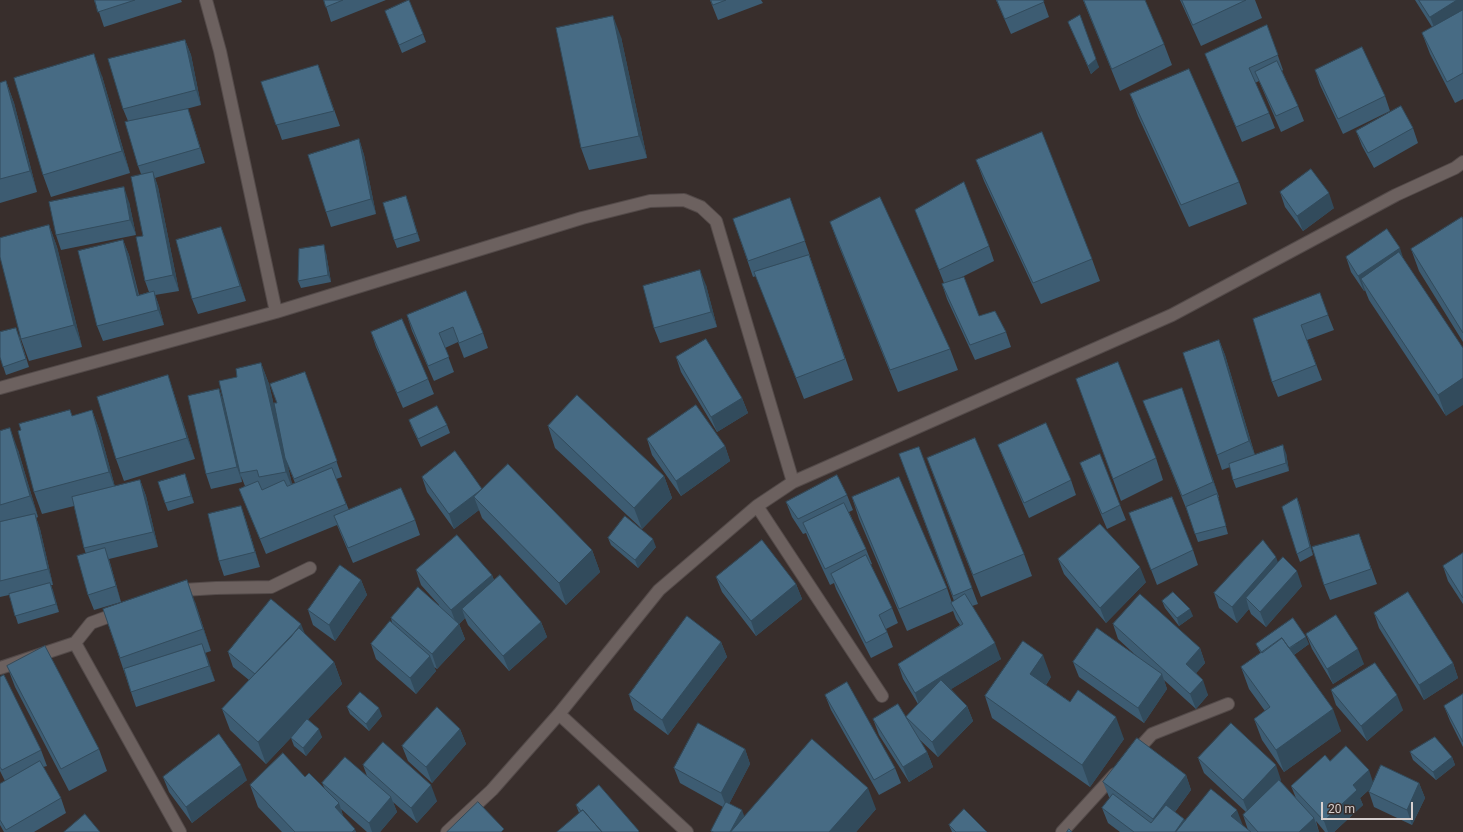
<!DOCTYPE html>
<html>
<head>
<meta charset="utf-8">
<style>
  body { margin:0 }
  #map { position:relative; width:1463px; height:832px; overflow:hidden; background:#382e2c; font-family:Roboto,sans-serif }
  canvas { display:block }
  .scale { position:absolute; left:1321px; top:802px; width:92px; height:18px; box-sizing:border-box; border:2px solid #d7d0cf; border-top:0; padding-left:5px; font-size:12px; line-height:14px; white-space:nowrap; color:#d7d0cf; -webkit-text-stroke:3px #382e2c; paint-order:stroke }
</style>
</head>
<body>
<div id="map">
<canvas width="1463" height="832"></canvas>
<div class="scale">20 m</div>
</div>
<script>
const context = document.querySelector('canvas').getContext('2d');
context.lineJoin = 'round';
function trace(path, color, width, dash) { context.strokeStyle = color; context.lineWidth = width; context.lineCap = dash ? 'butt' : 'round'; context.setLineDash(dash || []); context.stroke(path); }
function fillPath(path, color) { context.fillStyle = color; context.fill(path, 'evenodd'); }
const street = new Path2D(`
  M206,0L220,51L276,312
  M0,388L276,312L582,218L650,201L684,200L701,207L716,221L793,482
  M757,506L882,696
  M176,593L183,590L216,588L271,587L310,568
  M75,643L180,832
  M0,668L75,643L91,623L121,612
  M559,714L687,832
  M1133,755L1152,734L1228,704
  M447,832L492,790L559,714L659,590L757,506L793,482L1172,315L1396,195L1455,168L1463,162
  M1062,832L1115,774`);
trace(street, '#534a49', 14);
trace(street, '#6c615f', 12);
fillPath(new Path2D(`
  M94,0H181L182,2L104,27L96,3H95Z
  M324,0H386L331,22Z
  M710,0H761L763,3L718,20Z
  M996,0H1043L1049,17L1011,34Z
  M1083,0H1145L1164,44L1172,65L1120,91Z
  M1180,0H1255L1262,18L1201,46Z
  M1415,0H1463V99L1455,103L1430,54L1422,33L1432,27Z
  M385,11L423,34L426,42L402,53Z
  M1068,22L1099,67L1091,74L1071,29Z
  M1267,25L1283,70L1282,71L1298,106L1304,121L1281,132L1259,81L1255,83L1269,113L1275,128L1242,142L1211,69L1205,54Z
  M621,37L647,158L589,170L581,148Z
  M185,40L191,55L201,105L186,109H188L193,124L205,163L155,178L158,187L179,291L155,295L159,306L164,325L103,341L97,326L123,240L129,255L139,295L149,292L145,281L143,236L141,174L138,166L128,121L123,109Z
  M318,65L340,126L282,140L261,82Z
  M1315,70L1385,96L1390,111L1343,134L1320,85Z
  M102,76L130,173L51,197L43,175Z
  M6,81L14,103L37,192L0,203V83Z
  M1130,94L1239,182L1247,204L1189,227L1138,116Z
  M1413,128L1418,143L1374,168L1362,146L1356,131Z
  M359,139L364,155L376,214L331,227L326,212Z
  M976,160L1092,259L1100,281L1041,304L984,181Z
  M1280,192L1334,208L1303,231L1285,207Z
  M406,196L420,241L397,248L394,240Z
  M790,198L810,256V257L853,380L804,399L756,276L753,277L733,219Z
  M129,202L136,235L61,250L56,235Z
  M915,210L989,246L994,261L956,280L979,316L1006,332L1011,347L975,360L947,299L942,284L944,283Z
  M1463,219V342L1419,271L1411,249Z
  M830,222L950,349L958,370L898,392L838,244Z
  M49,225L57,247L82,347L29,361L21,339Z
  M221,227L246,301L198,314L192,299Z
  M1387,229L1446,416L1369,300L1365,290L1364,291L1351,272L1346,257Z
  M326,253L331,282L301,288L298,281Z
  M706,285L717,327L660,343L654,328Z
  M407,315L483,333L488,348L464,358L458,342L445,348L454,372L434,381L412,331Z
  M1328,315L1334,330L1307,340L1322,380L1278,397L1272,382L1253,319Z
  M371,332L428,379L434,394L403,408L376,347Z
  M19,335L29,367L6,375L0,357Z
  M1219,340L1225,355L1255,455L1286,453L1289,471L1236,488L1233,480L1230,467L1222,470L1217,455Z
  M676,357L742,398L748,413L717,432L681,372Z
  M261,363L269,384L277,419V403L305,372L342,477L336,479L349,510L415,520L420,535L353,563L337,525L266,554L239,489L245,486L241,476L242,482L211,489L206,474L219,389L224,404L234,449L237,377ZM287,463L295,483L292,484Z
  M168,375L175,397L195,459L124,481L116,459Z
  M1076,379L1156,458L1163,480L1121,501Z
  M1182,388L1219,497H1218L1228,534L1198,542L1186,508L1143,401Z
  M70,410L72,416L92,410L100,432L115,487L140,480L146,496L158,547L109,559L121,602L94,610L88,595L86,554L84,548L74,506L42,514L34,492Z
  M409,420L447,425L450,433L421,447L412,428Z
  M548,426L664,476L672,498L642,529L555,448Z
  M0,431L18,450L38,517L36,518L40,529L53,585H51L59,612L18,624L9,595L0,597Z
  M647,439L725,446L730,461L681,496L652,455Z
  M998,445L1071,480L1076,495L1029,518L1004,460Z
  M919,447L978,604L972,606L1001,659L951,689L967,706L973,721L938,757L919,739L927,752L933,767L909,782L879,735L873,719L907,720L906,717L918,704L903,679L898,664L960,625L956,619L953,611L907,631L859,519L852,497L947,588L952,603L954,601L899,454Z
  M927,458L1024,554L1032,576L981,597L935,480Z
  M1080,463L1120,505L1126,520L1107,529L1086,479Z
  M185,474L194,503L168,511L165,503Z
  M422,477L482,489L592,550L600,572L566,605L482,518L479,510L454,529L427,492Z
  M847,495L853,510L849,512L866,549L872,564L870,565L892,608L898,623L886,629L893,647L871,658L836,589L834,583L830,585L808,538L806,533L803,534L792,517L786,502Z
  M1297,498L1300,506L1313,555L1300,562L1297,554Z
  M241,506L246,521L260,567L224,576L219,561Z
  M1129,513L1193,550L1198,565L1157,585Z
  M1359,534L1377,584L1330,600L1324,585Z
  M608,538L656,547L638,568L611,545Z
  M1463,553V604L1448,581L1443,566Z
  M1058,559L1146,582L1106,623L1064,574Z
  M1278,562L1302,586L1266,627L1251,614L1249,609L1237,623L1219,608L1214,593Z
  M416,570L492,575L494,580L541,622L547,637L509,671L468,625L465,618L459,624L465,639L437,669L434,667L436,671L416,694L376,659L371,644L392,623L391,618L439,605L421,585Z
  M716,577L796,584L802,599L756,636L722,592Z
  M361,580L367,595L335,641L313,625L308,610Z
  M1162,601L1193,616L1179,626L1165,608Z
  M195,602L211,651L205,653L215,681L136,707L103,609Z
  M1374,613L1453,663L1458,678L1424,700L1379,628Z
  M1113,624L1200,648L1205,663L1196,673L1208,695L1196,709L1164,680L1167,689L1144,723L1079,677L1073,662L1142,661L1118,639Z
  M305,634L334,662L342,684L308,719L322,737L306,756L294,746L291,738L301,727L266,764L230,730L222,709L249,680L233,667L228,652Z
  M1306,634L1364,664L1333,684L1312,649Z
  M721,642L727,657L668,735L634,710L629,695Z
  M1256,644H1309L1294,655L1341,731L1284,772L1262,740L1254,719L1265,711L1249,689L1241,667L1261,654Z
  M7,666L99,749L107,771L69,791L15,687Z
  M0,677L41,750L47,766L43,767L61,798L66,813L34,832H4L0,825V784L5,781L0,771Z
  M1051,677L1046,685L1124,739L1090,787L992,718L985,696Z
  M1331,690L1403,710L1367,741L1336,705Z
  M1463,694V747L1450,721L1444,706Z
  M825,695L895,768L901,783L879,795L831,710Z
  M347,707L382,716L369,731L350,714Z
  M460,729L466,744L432,783L408,761L402,746Z
  M745,749L750,764L729,804L744,817L876,809L856,832H712L711,831L723,807L680,783L674,768Z
  M1410,752L1452,757L1455,765L1436,780L1413,760Z
  M1198,758L1281,780L1280,781L1296,798L1291,786L1330,761L1373,782L1419,783L1425,798L1412,825L1374,807L1369,792L1370,789L1360,798L1363,805L1334,832H1325L1316,821L1319,832H1120L1108,823L1102,808L1110,798L1109,797L1103,782L1186,775L1191,790L1175,812L1184,819L1185,821L1242,825L1248,830L1243,815L1246,812L1204,773Z
  M363,765L437,801L417,823L393,802L397,812L380,832H367L341,809L343,816L356,832H282L258,807L250,785L305,777L325,789L322,783L367,776Z
  M163,777L247,780L192,823L169,792Z
  M576,805L639,832L579,813Z
  M949,825L987,832H952Z`), '#3d5c72');
fillPath(new Path2D(`
  M1457,0H1463V15L1436,32L1430,17Z
  M613,16L621,37L647,158L639,136Z
  M185,40L191,55L201,105L196,90Z
  M94,54L102,76L130,173L122,151Z
  M1096,59L1099,67L1091,74L1088,66Z
  M6,81L14,103L37,192L30,171Z
  M188,109L193,124L205,163L200,148Z
  M359,139L364,155L376,214L371,199Z
  M153,172L158,187L179,291L173,275Z
  M124,187L129,202L136,235L130,220Z
  M1329,193L1334,208L1303,231L1297,216Z
  M406,196L409,204L420,241L417,233Z
  M49,225L57,247L82,347L74,325Z
  M221,227L227,242L246,301L240,286Z
  M123,240L129,255L142,311L137,296Z
  M324,245L326,253L331,282L328,275Z
  M1400,248L1405,264L1361,279L1365,290L1364,291L1358,276Z
  M700,270L706,285L717,327L711,312Z
  M154,291L159,306L164,325L158,310Z
  M1219,340L1225,355L1255,456L1249,441Z
  M261,363L269,384L294,493L286,472Z
  M168,375L175,397L195,459L187,438Z
  M1463,378V405L1446,416L1438,395Z
  M1182,388L1187,403L1219,497L1213,482Z
  M219,389L224,404L242,482L237,467Z
  M742,398L748,413L717,432L711,417Z
  M92,410L100,432L117,494L109,472Z
  M10,428L18,450L38,517L30,496Z
  M1283,445L1286,453L1289,471L1286,463Z
  M725,446L730,461L681,496L676,481Z
  M185,474L188,482L194,503L191,496Z
  M664,476L672,498L642,529L634,508Z
  M140,480L146,496L158,547L153,532Z
  M482,489L474,497L479,510L454,529L449,514Z
  M1297,498L1300,506L1313,555L1310,547Z
  M241,506L246,521L260,567L255,552Z
  M35,514L40,529L53,585L48,569Z
  M653,539L656,547L638,568L635,560Z
  M105,548L110,563L121,602L116,586Z
  M592,550L600,572L566,605L559,583Z
  M1276,557L1282,573L1246,598L1249,609L1237,623L1232,607Z
  M1140,567L1146,582L1106,623L1100,608Z
  M1297,571L1302,586L1266,627L1260,612Z
  M492,575L497,590L462,609L465,618L457,626L451,610Z
  M187,580L195,602L211,651L203,629Z
  M361,580L367,595L335,641L329,625Z
  M50,583L53,590L59,612L56,604Z
  M796,584L802,599L756,636L751,621Z
  M1190,609L1193,616L1179,626L1177,618Z
  M541,622L547,637L509,671L503,656Z
  M301,624L307,639L258,677Z
  M459,624L465,639L437,669L432,654Z
  M1306,637L1309,644L1272,670L1269,663Z
  M721,642L727,657L668,735L662,720Z
  M995,643L1001,659L920,708L915,693Z
  M202,644L208,659L215,681L209,666Z
  M1200,648L1205,663L1191,679L1186,664Z
  M1358,649L1364,664L1333,684L1327,669Z
  M1043,655L1051,677L1038,696L1030,674Z
  M430,656L436,671L416,694L410,678Z
  M334,662L342,684L266,764L258,742Z
  M1453,663L1458,678L1424,700L1419,685Z
  M1162,674L1167,689L1144,723L1138,708Z
  M1203,680L1208,695L1196,709L1190,694Z
  M1397,695L1403,710L1367,741L1361,726Z
  M967,706L973,721L938,757L932,742Z
  M379,708L382,716L369,731L366,724Z
  M1333,709L1341,731L1284,772L1276,750Z
  M1116,717L1124,739L1090,787L1082,765Z
  M319,729L322,737L306,756L303,748Z
  M460,729L466,744L432,783L426,767Z
  M745,749L750,764L727,808L721,793Z
  M927,752L933,767L909,782L903,767Z
  M1452,757L1455,765L1436,780L1433,772Z
  M241,765L247,780L192,823L186,807Z
  M1276,765L1281,780L1249,815L1243,800Z
  M1369,770L1374,785L1360,798L1363,805L1334,832H1328L1324,821L1353,785Z
  M1186,775L1191,790L1160,832H1157L1153,819Z
  M1419,783L1425,798L1412,825L1407,810Z
  M431,785L437,801L417,823L411,808Z
  M868,788L876,809L856,832H829Z
  M391,797L397,812L380,832H372L369,823Z
  M339,803L346,825L335,807Z
  M742,810L745,818L730,832Z
  M1237,810L1245,831L1231,816Z
  M1314,818L1319,832H1299Z
  M1184,819L1189,832H1175Z
  M355,829L356,832H352Z`), '#324b5c');
const building = new Path2D(`
  M95,0H135L98,12Z
  M324,0H343L326,7Z
  M409,0L423,34L399,45L385,11Z
  M711,0H726L713,5Z
  M997,0H1043L1044,2L1005,19Z
  M1084,0H1145L1164,44L1112,69Z
  M1182,0H1246L1193,25Z
  M1419,0H1457L1430,17Z
  M1463,10V73L1447,82L1422,33Z
  M1080,15L1096,59L1088,66L1068,22Z
  M613,16L639,136L581,148L556,28Z
  M1267,25L1278,55L1249,68L1269,113L1236,127L1205,54Z
  M185,40L196,90L123,109L108,59Z
  M1362,47L1385,96L1338,119L1315,70Z
  M94,54L122,151L43,175L14,78Z
  M1277,61L1298,106L1276,116L1255,72Z
  M318,65L334,111L276,125L261,82Z
  M1189,69L1239,182L1181,205L1130,94Z
  M6,81L30,171L0,179V83Z
  M1401,106L1413,128L1368,153L1356,131Z
  M188,109L200,148L138,166L125,122Z
  M1042,132L1092,259L1033,283L976,160Z
  M359,139L371,199L326,212L308,155Z
  M1311,169L1329,193L1297,216L1280,192Z
  M153,172L173,275L145,281L136,237L143,236L131,177Z
  M964,182L989,246L939,270L915,210Z
  M124,187L130,220L56,235L49,202Z
  M406,196L417,233L394,240L383,203Z
  M880,197L950,349L890,370L830,222Z
  M790,198L805,241L748,261L733,219Z
  M1462,217L1463,219V333L1411,249Z
  M49,225L74,325L21,339L0,257V238Z
  M221,227L240,286L192,299L176,240Z
  M1387,229L1400,248L1358,276L1346,257Z
  M123,240L137,296L154,291L158,310L97,326L78,251Z
  M324,245L328,275L298,281L299,249Z
  M1399,252L1463,348V378L1438,395L1361,279Z
  M809,255L845,359L796,378L754,272Z
  M700,270L711,312L654,328L643,286Z
  M964,277L979,316L995,311L1006,332L970,345L942,284Z
  M466,291L483,333L459,343L453,327L439,333L449,357L428,366L407,315Z
  M1320,293L1328,315L1301,325L1316,365L1272,382L1253,319Z
  M402,319L428,379L397,393L371,332Z
  M16,328L26,359L3,367L0,357V332Z
  M706,339L742,398L711,417L676,357Z
  M1219,340L1249,441L1217,455L1183,353Z
  M1118,362L1156,458L1113,479L1076,379Z
  M261,363L286,472L259,477L257,470L240,473L219,381L237,377L236,369Z
  M305,372L337,461L294,479L285,458L274,403H277L270,384Z
  M168,375L187,438L116,459L97,397Z
  M1182,388L1213,482L1182,496L1143,401Z
  M219,389L237,467L206,474L188,396Z
  M577,395L664,476L634,508L548,426Z
  M696,405L725,446L676,481L647,439Z
  M437,406L447,425L418,439L409,420Z
  M70,410L72,416L92,410L109,472L34,492L18,431L21,430L19,424Z
  M1046,423L1071,480L1024,503L998,445Z
  M10,428L30,496L0,505V431Z
  M975,438L1024,554L973,575L927,458Z
  M1283,445L1286,463L1233,480L1229,464Z
  M919,447L972,588L953,596L899,454Z
  M455,451L482,489L449,514L422,477Z
  M1100,454L1120,505L1102,514L1080,463Z
  M508,464L592,550L559,583L474,497Z
  M332,468L346,504L260,539L239,489L258,481L262,490L284,480L287,486Z
  M185,474L191,496L165,503L158,482Z
  M837,475L847,495L798,519L786,502Z
  M899,477L947,588L899,609L852,497Z
  M140,480L153,532L84,548L72,497Z
  M401,488L415,520L348,548L334,516Z
  M1217,494L1226,526L1195,534L1186,507Z
  M1172,497L1193,550L1151,570L1129,513Z
  M1297,498L1310,547L1297,554L1282,507Z
  M844,503L866,549L825,569L803,523Z
  M241,506L255,552L219,561L208,514Z
  M35,514L48,569L0,581V522Z
  M625,516L653,539L635,560L608,538Z
  M1100,524L1140,567L1100,608L1058,559Z
  M1359,534L1371,569L1324,585L1312,547Z
  M457,535L492,575L451,610L416,570Z
  M762,540L796,584L751,621L716,577Z
  M1263,540L1276,557L1232,607L1214,593Z
  M105,548L116,586L88,595L77,556Z
  M1463,553V598L1443,566Z
  M866,555L892,608L879,615L887,632L866,643L831,574Z
  M1283,557L1297,571L1260,612L1246,598Z
  M340,565L361,580L329,625L308,610Z
  M500,575L541,622L503,656L462,609Z
  M187,580L203,629L120,658L103,609Z
  M50,583L56,604L15,616L9,594Z
  M418,587L459,624L432,654L391,618Z
  M1173,592L1190,609L1177,618L1162,601Z
  M1408,592L1453,663L1419,685L1374,613Z
  M965,594L995,643L915,693L898,664L963,624L951,603Z
  M1140,594L1200,648L1186,664L1203,680L1190,694L1113,624Z
  M271,599L301,624L291,637L255,674L228,652Z
  M1336,615L1358,649L1327,669L1306,634Z
  M687,616L721,642L662,720L629,695Z
  M1293,618L1306,637L1289,648L1282,638L1262,653L1256,644Z
  M390,621L430,656L410,678L371,644Z
  M299,628L334,662L258,742L222,709Z
  M1097,628L1162,674L1138,708L1073,662Z
  M1282,638L1333,709L1276,750L1254,719L1270,707L1241,667Z
  M1023,641L1043,655L1030,674L1070,702L1078,690L1116,717L1082,765L985,696Z
  M202,644L209,666L131,692L124,669Z
  M45,646L99,749L61,769L7,666Z
  M1375,663L1397,695L1361,726L1331,690Z
  M4,675L41,750L2,770L0,767V677Z
  M941,680L967,706L932,742L906,717Z
  M847,682L895,768L874,780L825,695Z
  M360,692L379,708L366,724L347,707Z
  M1463,694V742L1444,706Z
  M898,704L927,752L903,767L873,719Z
  M437,707L460,729L426,767L402,746Z
  M307,719L319,729L303,748L291,738Z
  M698,723L745,749L721,793L674,768Z
  M1231,723L1276,765L1243,800L1198,758Z
  M219,734L241,765L186,807L163,777Z
  M1435,737L1452,757L1433,772L1410,752Z
  M1137,738L1186,775L1153,819L1103,782Z
  M812,739L868,788L829,832H731Z
  M383,742L431,785L411,808L363,765Z
  M1346,746L1369,770L1353,785L1357,790L1324,821L1291,786L1325,755L1330,761Z
  M283,753L305,777L309,773L339,803L335,807L355,829L352,832H295L250,785Z
  M345,757L391,797L369,823L322,783Z
  M40,761L61,798L6,830L0,820V784Z
  M1381,765L1419,783L1407,810L1369,792Z
  M1279,780L1314,818L1299,832H1258L1243,815Z
  M599,785L639,831L638,832H602L583,810L581,811L576,805Z
  M1211,789L1237,810L1231,816L1251,832H1176Z
  M1113,794L1151,823L1166,805L1184,819L1175,832H1134L1102,808Z
  M478,802L504,829L501,832H447Z
  M726,802L742,810L730,832H714L711,831Z
  M964,809L987,832H956L949,825Z
  M583,810L602,832H557Z
  M85,814L100,832H64Z
  M1069,829L1072,832H1067Z`);
fillPath(building, '#476b84');
trace(building, '#324b5c', 1);
</script>
</body>
</html>
